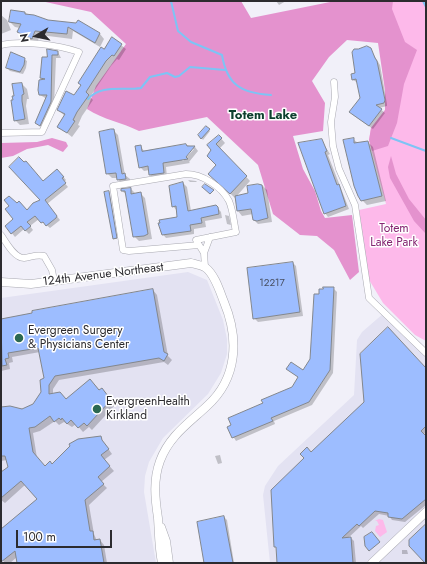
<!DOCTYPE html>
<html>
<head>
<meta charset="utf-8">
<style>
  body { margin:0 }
  #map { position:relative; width:427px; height:564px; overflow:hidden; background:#f1f0f9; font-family:Jost,sans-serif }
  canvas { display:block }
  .frame { position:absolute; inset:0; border:2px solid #2c2b2f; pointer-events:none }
  .north { position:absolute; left:16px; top:16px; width:40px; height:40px; -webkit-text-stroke:3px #fff; paint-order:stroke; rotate:261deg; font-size:11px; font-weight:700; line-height:16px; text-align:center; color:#2c2b2f }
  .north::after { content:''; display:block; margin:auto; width:14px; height:18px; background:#2c2b2f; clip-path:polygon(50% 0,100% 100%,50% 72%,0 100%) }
  .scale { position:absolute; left:16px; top:530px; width:96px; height:18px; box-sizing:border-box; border:2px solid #2c2b2f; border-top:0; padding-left:5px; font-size:12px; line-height:14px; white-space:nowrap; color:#2c2b2f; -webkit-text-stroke:3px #fff; paint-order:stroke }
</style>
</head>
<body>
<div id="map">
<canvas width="427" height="564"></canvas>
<div class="frame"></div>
<div class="north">N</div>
<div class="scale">100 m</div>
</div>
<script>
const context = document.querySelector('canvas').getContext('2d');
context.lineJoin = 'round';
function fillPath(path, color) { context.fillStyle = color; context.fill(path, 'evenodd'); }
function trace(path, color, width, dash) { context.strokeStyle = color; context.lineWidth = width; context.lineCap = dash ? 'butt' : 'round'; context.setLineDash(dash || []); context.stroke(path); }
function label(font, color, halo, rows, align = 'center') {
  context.font = font + ' Jost,sans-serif'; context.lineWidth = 3; context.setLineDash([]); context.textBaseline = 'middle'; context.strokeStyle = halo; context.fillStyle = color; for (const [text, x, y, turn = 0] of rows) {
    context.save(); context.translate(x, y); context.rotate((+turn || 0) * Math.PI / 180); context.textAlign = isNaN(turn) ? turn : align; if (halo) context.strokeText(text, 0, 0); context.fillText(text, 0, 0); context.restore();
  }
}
fillPath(new Path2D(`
  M188,272L207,280L223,320L227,339V354L221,373L208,394L163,438L149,462L145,476L144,492L156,563H1V298Z
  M384,313L426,353V563H270L263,495L265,486L278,466L354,395L357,340L362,332Z`), '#e3e2f2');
fillPath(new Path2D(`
  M374,1H426V341L415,335L383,303L368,278L359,210L386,204L369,140L371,128L385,110V90Z
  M379,519L383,520L387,532L380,537L375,531L376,526L379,525L377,521H375Z`), '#fdb9ea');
fillPath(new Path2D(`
  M41,1H241L251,18L335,1H393L392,9L405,42L417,50L404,84L397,123L388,146L372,151L369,140L371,128L385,110V90L378,43L347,40L329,57L312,81L325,103L323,131L293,136L303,169L315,191L321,211L325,218L352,215L359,272L350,280L334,250L317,236L300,235L273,214L258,165L207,117L139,131C121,122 104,120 87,109L96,86L126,44L91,12Z
  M52,138L66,142L68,146L63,152L48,145L27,149L13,156L1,158V143L37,142Z
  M391,156L396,174L409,199L426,220V234L414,221L390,178L388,167Z`), '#e492ce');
fillPath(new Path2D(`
  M276,1H286L279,5Z
  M25,13L48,21L100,34L104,39L100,47L73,31L72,39L40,35L37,43L23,37L18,32L20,28L15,27L10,22Z
  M1,15L7,20L11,30L1,34Z
  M112,38L126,49L119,60L117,59L111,66L90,97L93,100L82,116L78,125L80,126L72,137L58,126L65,116L58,110L74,96L81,86L79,83Z
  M369,47L380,65L387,104V106L379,108L385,113L373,129L353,115L361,99L358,83L353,80L352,75L356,74Z
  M48,51L58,52L61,58H56L54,106L44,129L36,123L47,99L40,95L44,80L41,77L48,58Z
  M24,59L27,61L26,68L23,74L10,71L7,68Z
  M22,84L27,89L29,99H27L26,106L29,124L20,125L15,120L14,101Z
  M206,127L210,131L203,140L199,135Z
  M113,130L118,135L125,175L130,179L131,184L123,185L117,178H112L107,173Z
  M219,136L225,143L220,148L250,181L235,198L210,174L217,165L212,150Z
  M353,139L358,143L368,142L373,147L386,201L367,205L362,200Z
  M321,140L330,154L328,155L349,209L328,217L325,213Z
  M186,145L195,147L198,151L189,162L190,163L166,167L167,177L154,179L150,175V170L144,171L140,167V146L145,152ZM191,149H194L183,161L182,160Z
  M60,173L66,180L64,182L68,187L47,204L60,220L59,221L50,228L39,219L30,226L33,230L29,234L24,229L15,237L6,226L41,201L43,182Z
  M188,180L196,181L197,182H190Z
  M183,183L187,187L191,211L217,207L221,212L222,218L205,221L206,227L194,229V234L166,238L160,231V220L179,218L177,211L173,206V185Z
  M262,185L267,190L272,222L258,224L254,220L253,214L242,216L238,211L236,197L249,194Z
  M131,189L136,194L140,193L145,198L152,239L139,241L134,236L127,195L122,191Z
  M109,192L117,239H115L114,238Z
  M225,215L229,216L231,225L227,224Z
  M293,263L296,266L303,316L258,322L254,318Z
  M333,288L337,292L333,373L312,405L274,421L275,424L236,441L228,428L264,404L293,388L299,378L291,372L304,371L311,359L320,295Z
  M153,290L157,295L168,356L172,360L168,365L164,362L59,380L53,389V394L66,400L95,385L100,391L106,394L115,405L92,430L89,427L83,432L76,424L72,427L64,422L59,425L55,421L40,431L33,433L37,458L45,467L52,465L100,437L112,454L104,460L114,471L101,482L107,488L89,505L94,534L97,541L100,540L104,545L107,563H18L17,557L10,563H5L1,558V531L38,499L25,485L5,503L1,500V473L9,467L7,460L1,461V408L10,407L25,409L36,403L42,392L45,379L40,352L12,357L13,362L9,363L10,369L1,371V320Z
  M426,369V432L423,435L426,438V505L405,522L392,520L389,516L379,514L363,528L361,526L348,538H351L354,541L356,563H278L277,548L275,546L311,454Z
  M220,455L222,463L218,464L215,456Z
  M224,517L227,520L234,563H205Z
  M402,550H407L408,554H402Z`), '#0003');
trace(new Path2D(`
  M171,1L178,31L191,42L222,55C227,85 241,93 271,95
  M423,1L426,7
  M88,99C101,84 123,91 141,88L150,77L167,73L175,77L179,76L190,67L225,70
  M391,138L426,151`), '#7dc4f5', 2);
const building = new Path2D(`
  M11,10L25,12V14L34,15L48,20L76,23L78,20L100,33L95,43L68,27L67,34L35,31L32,39L17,32L21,24L9,22Z
  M112,37L122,44L114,56L112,55L106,61L86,92L89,95L77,112L73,120L75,121L67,133L57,127L65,114L57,110L66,91L74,95L81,85L78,83L101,47L104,49Z
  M367,46L371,48L375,58L377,61L385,100L384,103L376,105L382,109L369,126L349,112L360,98L356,79L352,80L351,74L355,73L352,52L354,49H358Z
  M47,49L58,51V55H52L51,102L40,126L35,123L47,95H39L38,90L39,80L45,79L40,78L42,57H47Z
  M11,52L25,58L24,65L20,72L6,68Z
  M22,83L24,94L22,95V101L25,119L14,121L11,100H13L12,96H14L12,84Z
  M206,126L210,129L201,139L198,135Z
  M111,129H114L122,174L125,173L126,179L117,180L116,173L106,174L99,132Z
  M219,135L222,138L216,144L247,176L230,194L208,174L216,165L207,156L211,150L207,145Z
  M354,138V143L368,141L382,196L361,201L358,196L354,186L343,140Z
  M322,139L327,151L325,152L337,185L339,184L346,206L324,214L298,143Z
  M186,144L187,146H195L186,157L188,159L163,163L164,173L149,175L148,166L139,168L135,146L141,145L142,151Z
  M19,157L24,162L26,161L43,181L57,169L64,177L62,178L66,183L45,200L57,216L56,218L46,226L43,222L41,223L35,216L27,222L31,226L25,231L21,226L11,234L5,226L13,219L5,209L9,206L4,200L9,196L17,203L19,201L27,210L33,203L40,200L9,167Z
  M183,182L188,211L216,205L218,207L219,214L201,218L202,223L190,225L191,231L162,235L158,223H160L159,220L177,217L176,206L172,207L169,186Z
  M205,184L214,190L210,194L202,187Z
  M258,184L262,185L268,218L257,221L253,220L251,209L237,211L235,196L248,193L247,186Z
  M131,188V194L141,192L148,234L144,236L133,237L125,191H121V189Z
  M109,191L117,238L113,239L104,192Z
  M293,262L300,312L253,319L247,268Z
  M323,287H334L330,370L309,402L271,418L273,421L232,438L227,427L231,425L228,418L263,403L261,400L292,387L298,377L286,369L291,362L303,370L310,359L314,294H319V289H323Z
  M153,289L164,352L168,354L164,361L159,358L55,376L49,385V394L60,392L66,399L90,379L99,390L102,388L111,400L87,426L84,423L78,428L71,420L67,424L62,418L61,420L59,418L54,422L50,416L35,427L29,428L33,452L45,466L50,461L52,464L70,446L69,444L78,439L101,436L102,440L109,449L101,455L110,466L98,477L104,484L85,500L90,531H93L94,540L100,539L104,563H17L15,551L1,562V529L37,499L21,481L1,498V472L8,467L5,456H1V407L10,406L22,409L33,404L41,392L40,380L44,378L38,348L8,353L9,358L5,359L7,365L2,366L1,319L32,313V311Z
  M388,327L426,368V426L421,431L426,436V499L402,519L388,517V513L375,511L359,526L357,524L342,538L351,537L353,563H277L276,547H274L271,490L304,458L300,454L307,447L311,452L364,402L360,354Z
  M224,516L233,563H204L197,522Z
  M426,524V563H425L409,546V540Z
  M372,532L380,542L369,551L365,546L364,537Z`);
fillPath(building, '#9dbdff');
trace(building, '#83878d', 1);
const minor = new Path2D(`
  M1,45C23,40 58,45 79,52L42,132L1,133
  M334,82L335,97L331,122L333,146L339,169L355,205L369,298L426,353
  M1,235C6,242 14,258 24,258C32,257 36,254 44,256L52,270L54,281
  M199,245L129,251L123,250L113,186L186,174C202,174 221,186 229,201C233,210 234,223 236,232L196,240L204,253L205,267
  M204,253L210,237`);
const tertiary = new Path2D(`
  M1,282L31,284L191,263C195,264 202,265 206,268C215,275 220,292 224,302C239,338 238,378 207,406C189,423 169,436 160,461C153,480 155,498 158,518C159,533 159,548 162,563
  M161,527L166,541L169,563
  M372,563L426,512`);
trace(minor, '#a9a9b1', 7);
trace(tertiary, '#a9a9b1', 9);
trace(minor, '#fff', 6);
trace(tertiary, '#fff', 8);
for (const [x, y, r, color] of [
  [19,338,5,"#2c6852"],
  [97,409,5,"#2c6852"]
]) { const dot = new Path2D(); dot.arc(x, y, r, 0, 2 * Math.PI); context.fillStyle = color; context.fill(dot); trace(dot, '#fff', 1.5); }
label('10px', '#485063', null, [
  ["12217",272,284]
]);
label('12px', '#852672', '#fff', [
  ["Totem",394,229],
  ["Lake Park",394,243]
]);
label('12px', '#2c2b2f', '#fff', [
  ["124th Avenue Northeast",103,275,-7]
]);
label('12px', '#2c2b2f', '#fff', [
  ["Evergreen Surgery",28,331],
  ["& Physicians Center",28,345],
  ["EvergreenHealth",106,402],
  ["Kirkland",106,416]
], 'left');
label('bold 13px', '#0e402f', '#fff', [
  ["Totem Lake",263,116]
]);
</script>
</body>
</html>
